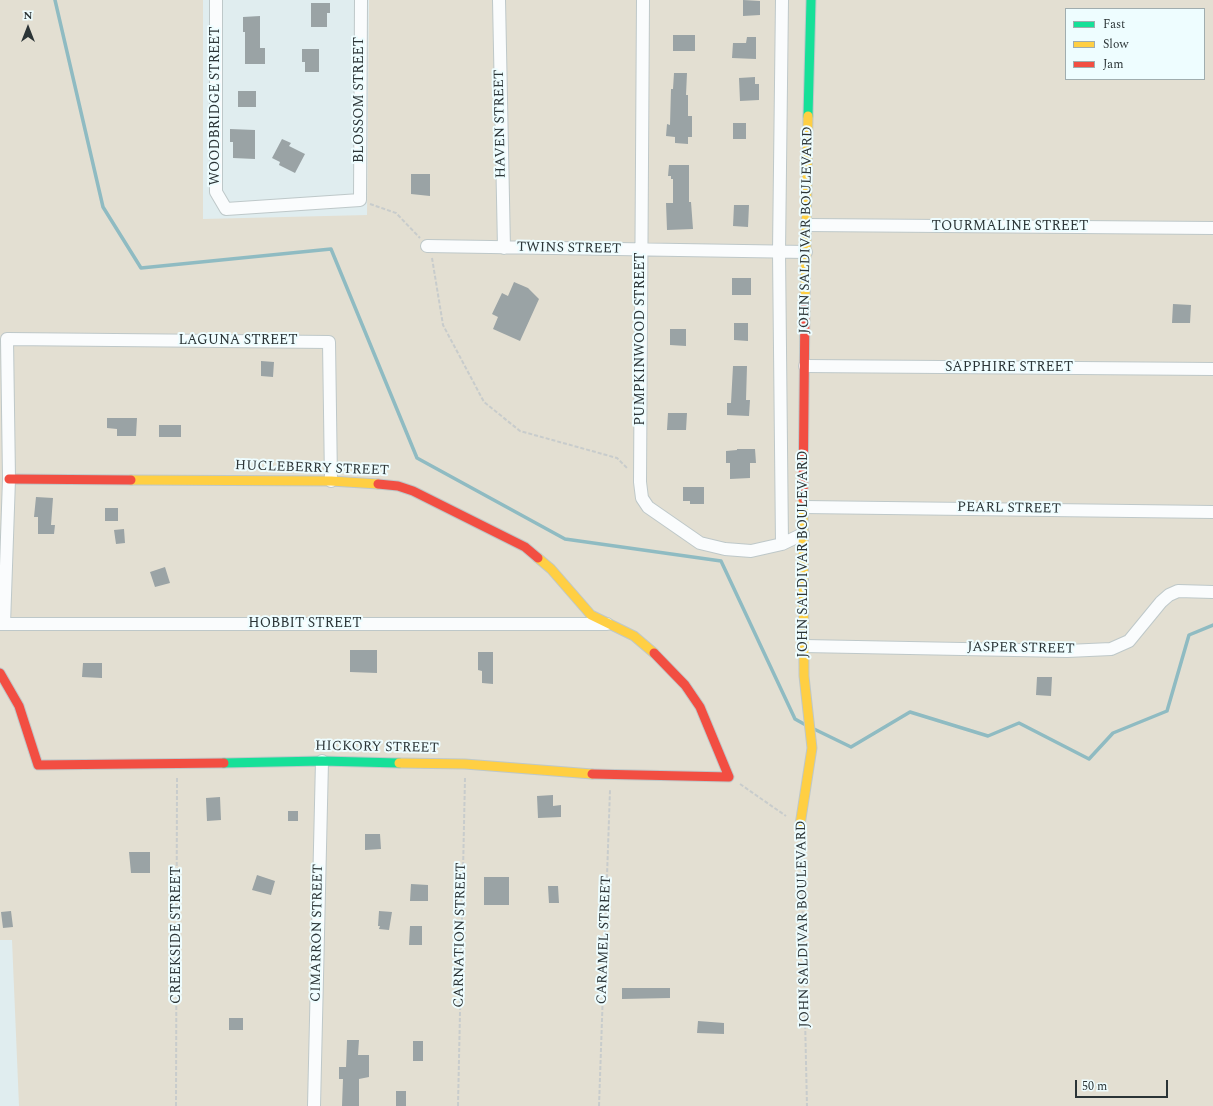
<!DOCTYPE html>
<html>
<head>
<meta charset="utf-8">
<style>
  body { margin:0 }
  #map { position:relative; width:1213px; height:1106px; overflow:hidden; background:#e0edef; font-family:Spectral,serif }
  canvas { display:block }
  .legend { position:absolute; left:1065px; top:8px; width:140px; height:72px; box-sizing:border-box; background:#eefdff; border:1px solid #a0adaf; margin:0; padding:5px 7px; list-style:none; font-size:12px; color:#2b3436 }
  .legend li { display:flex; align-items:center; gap:8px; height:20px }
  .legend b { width:20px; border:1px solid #a0adaf }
  .north { position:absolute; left:8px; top:8px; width:40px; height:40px; -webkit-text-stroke:3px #eefdff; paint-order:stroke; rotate:0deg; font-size:11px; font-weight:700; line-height:16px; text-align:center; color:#2b3436 }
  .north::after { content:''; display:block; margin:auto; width:14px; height:18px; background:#2b3436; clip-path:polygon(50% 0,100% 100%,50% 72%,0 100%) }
  .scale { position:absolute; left:1075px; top:1080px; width:93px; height:18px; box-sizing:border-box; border:2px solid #2b3436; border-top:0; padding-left:5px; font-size:12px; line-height:14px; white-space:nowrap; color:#2b3436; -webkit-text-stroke:3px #eefdff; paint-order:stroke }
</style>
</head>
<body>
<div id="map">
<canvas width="1213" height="1106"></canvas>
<ul class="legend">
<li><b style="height:5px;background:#16e098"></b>Fast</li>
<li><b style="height:5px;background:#ffcf43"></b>Slow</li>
<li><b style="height:5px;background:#f24e42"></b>Jam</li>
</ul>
<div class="north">N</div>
<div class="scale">50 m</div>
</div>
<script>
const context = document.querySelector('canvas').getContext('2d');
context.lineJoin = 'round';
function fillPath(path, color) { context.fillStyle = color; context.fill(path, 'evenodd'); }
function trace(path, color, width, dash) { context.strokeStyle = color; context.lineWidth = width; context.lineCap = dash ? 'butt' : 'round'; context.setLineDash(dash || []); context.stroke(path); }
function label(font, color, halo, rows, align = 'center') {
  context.font = font + ' Spectral,serif'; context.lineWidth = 4; context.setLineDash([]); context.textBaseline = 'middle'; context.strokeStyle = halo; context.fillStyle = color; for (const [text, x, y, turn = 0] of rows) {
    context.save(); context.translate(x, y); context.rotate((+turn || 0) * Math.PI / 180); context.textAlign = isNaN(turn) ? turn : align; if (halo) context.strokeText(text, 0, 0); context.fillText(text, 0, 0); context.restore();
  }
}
fillPath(new Path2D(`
  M0,0H203V219L367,215L369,0H1213V1106H19L12,940H0ZM1066,9H1204V79H1066Z`), '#e3dfd2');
trace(new Path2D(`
  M55,0L103,207L141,268L331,249L417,458L565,539L721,561L795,719L804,724
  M814,729L851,747L910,712L988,736L1019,723L1089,759L1113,733L1167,711L1189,635L1213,625`), '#8fbbc2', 3.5);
fillPath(new Path2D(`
  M743,0L760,1V15L743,16Z
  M311,3H330V13H327V27H311Z
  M260,16V48H265V64H245V32H243V17Z
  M673,35H695V51H673Z
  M747,37H756V59L732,58L733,43H746Z
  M302,49H319V72H305V62H302Z
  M674,73H687L686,95H688V116H692V137H688V144L675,143V137L666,136L667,124L670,125L671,89H673Z
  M755,77V84H759V100L740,101L739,78Z
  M238,91H256V107H238Z
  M733,123H746V139H733Z
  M230,129L255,130V159L233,158V142H230Z
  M282,139L291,143L289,146L305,154L295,173L279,165L280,162L272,158Z
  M669,165H689V202H691L693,229L667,230L666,203H673V179H671V176H668Z
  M411,174H430V196L411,194Z
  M734,205H749L748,227L733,226Z
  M732,278H751V295H732Z
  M514,282L528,288L539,299L520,341L493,329L498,317L492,314L502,293L508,296Z
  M1173,304L1191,305L1190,323H1172Z
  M734,323H748V341L734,340Z
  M670,329H686V346L670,345Z
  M261,361L274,362L273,377L261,376Z
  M733,366H747L746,400H750L749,416L727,415V403H731Z
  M668,413H687L686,430H667Z
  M107,418H137L136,436H117V429L107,428Z
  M159,425H181V437H159Z
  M737,449H755L756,463H750V478L730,479V463H726V451L737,450Z
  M683,487H704V504H690V501H683Z
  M36,497L53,498L51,525H55L54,534H38V517H34Z
  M105,508H118V521H105Z
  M124,529L125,543L116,544L114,530Z
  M165,567L170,583L155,587L150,572Z
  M350,650H377V673L350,672Z
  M478,652H493V684L482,683V671L478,670Z
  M83,663H102V678L82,677Z
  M1037,677H1052L1051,696L1036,695Z
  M553,795V806L561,805V817L538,818L537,796Z
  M220,797L221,820L207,821L206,798Z
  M288,811H298V821H288Z
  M365,834H380L381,849L365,850Z
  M129,852H150V873H131Z
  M257,875L275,881L271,895L252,890Z
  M484,877H509V905H484Z
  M411,884L428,885V901H410Z
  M548,886H558L559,903H549Z
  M11,911L13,927L3,928L1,912Z
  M379,911L392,912L389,930L379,929L380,926H378Z
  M410,926H422V945H409Z
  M622,988H670V998L622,999Z
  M229,1018H243V1030H229Z
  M698,1021L724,1023V1034L697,1033Z
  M347,1040H359L358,1055H369V1077L359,1079V1106H342L343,1079H339V1067H346Z
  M413,1041H423V1061H413Z
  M396,1091H406V1106H396Z`), '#9aa3a5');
const street = new Path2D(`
  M216,0V192L226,209L360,200L361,0
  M499,0L504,248
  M643,0L640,482L642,498L648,507L700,543L725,549L751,551L782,544L803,534
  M782,0L779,252L782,544
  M806,225L1213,228
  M427,246L806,252
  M805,366L1213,369
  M804,507L1213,512
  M0,624H607
  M4,624L9,479L7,339L329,342L331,481
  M804,646L1067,651L1111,649L1129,641L1161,602L1169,595L1178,591L1213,592
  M314,1106L322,761`);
const fast = new Path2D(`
  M808,116L811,0
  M224,763L322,761L399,763`);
const slow = new Path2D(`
  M805,303L808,116
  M131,480L331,481L378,484
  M538,558L551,569L591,615L634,636L654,653
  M399,763L465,764L592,774
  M800,825L812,748L804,676L803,499`);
const jam = new Path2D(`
  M9,479L131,480
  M378,484L398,486L413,491L525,547L538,558
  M803,499L805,303
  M0,673L19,706L38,765L224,763
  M592,774L729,777L700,707L685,685L654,653`);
trace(street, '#bec8c9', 14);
trace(fast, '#bec8c9', 11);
trace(slow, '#bec8c9', 11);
trace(jam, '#bec8c9', 11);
trace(new Path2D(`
  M370,204L396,213L420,238
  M432,258L443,325L484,402L520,431L617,458L628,469
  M740,784L786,816
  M801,839L807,1106
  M176,1106L177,778
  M458,1106L465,778
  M599,1106L610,790`), '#c8cccc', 2, [4, 2]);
trace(street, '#fafcfd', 12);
trace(fast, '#16e098', 9);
trace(slow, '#ffcf43', 9);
trace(jam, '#f24e42', 9);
label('14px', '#2b3436', '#eefdff', [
  ["BLOSSOM STREET",360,100,-90],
  ["WOODBRIDGE STREET",216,106,-90],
  ["HAVEN STREET",501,124,-91],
  ["TOURMALINE STREET",1010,227],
  ["JOHN SALDIVAR BOULEVARD",807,230,-89],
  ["TWINS STREET",569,249,1],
  ["PUMPKINWOOD STREET",641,339,-90],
  ["LAGUNA STREET",238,341],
  ["SAPPHIRE STREET",1009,368],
  ["HUCLEBERRY STREET",312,469,2],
  ["PEARL STREET",1009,509,1],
  ["JOHN SALDIVAR BOULEVARD",804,554,-90],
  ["HOBBIT STREET",305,624],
  ["JASPER STREET",1021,649,1],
  ["HICKORY STREET",377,748,1],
  ["JOHN SALDIVAR BOULEVARD",804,924,-91],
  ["CIMARRON STREET",318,933,-89],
  ["CREEKSIDE STREET",177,935,-90],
  ["CARNATION STREET",461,935,-89],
  ["CARAMEL STREET",605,940,-88]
]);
</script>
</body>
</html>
